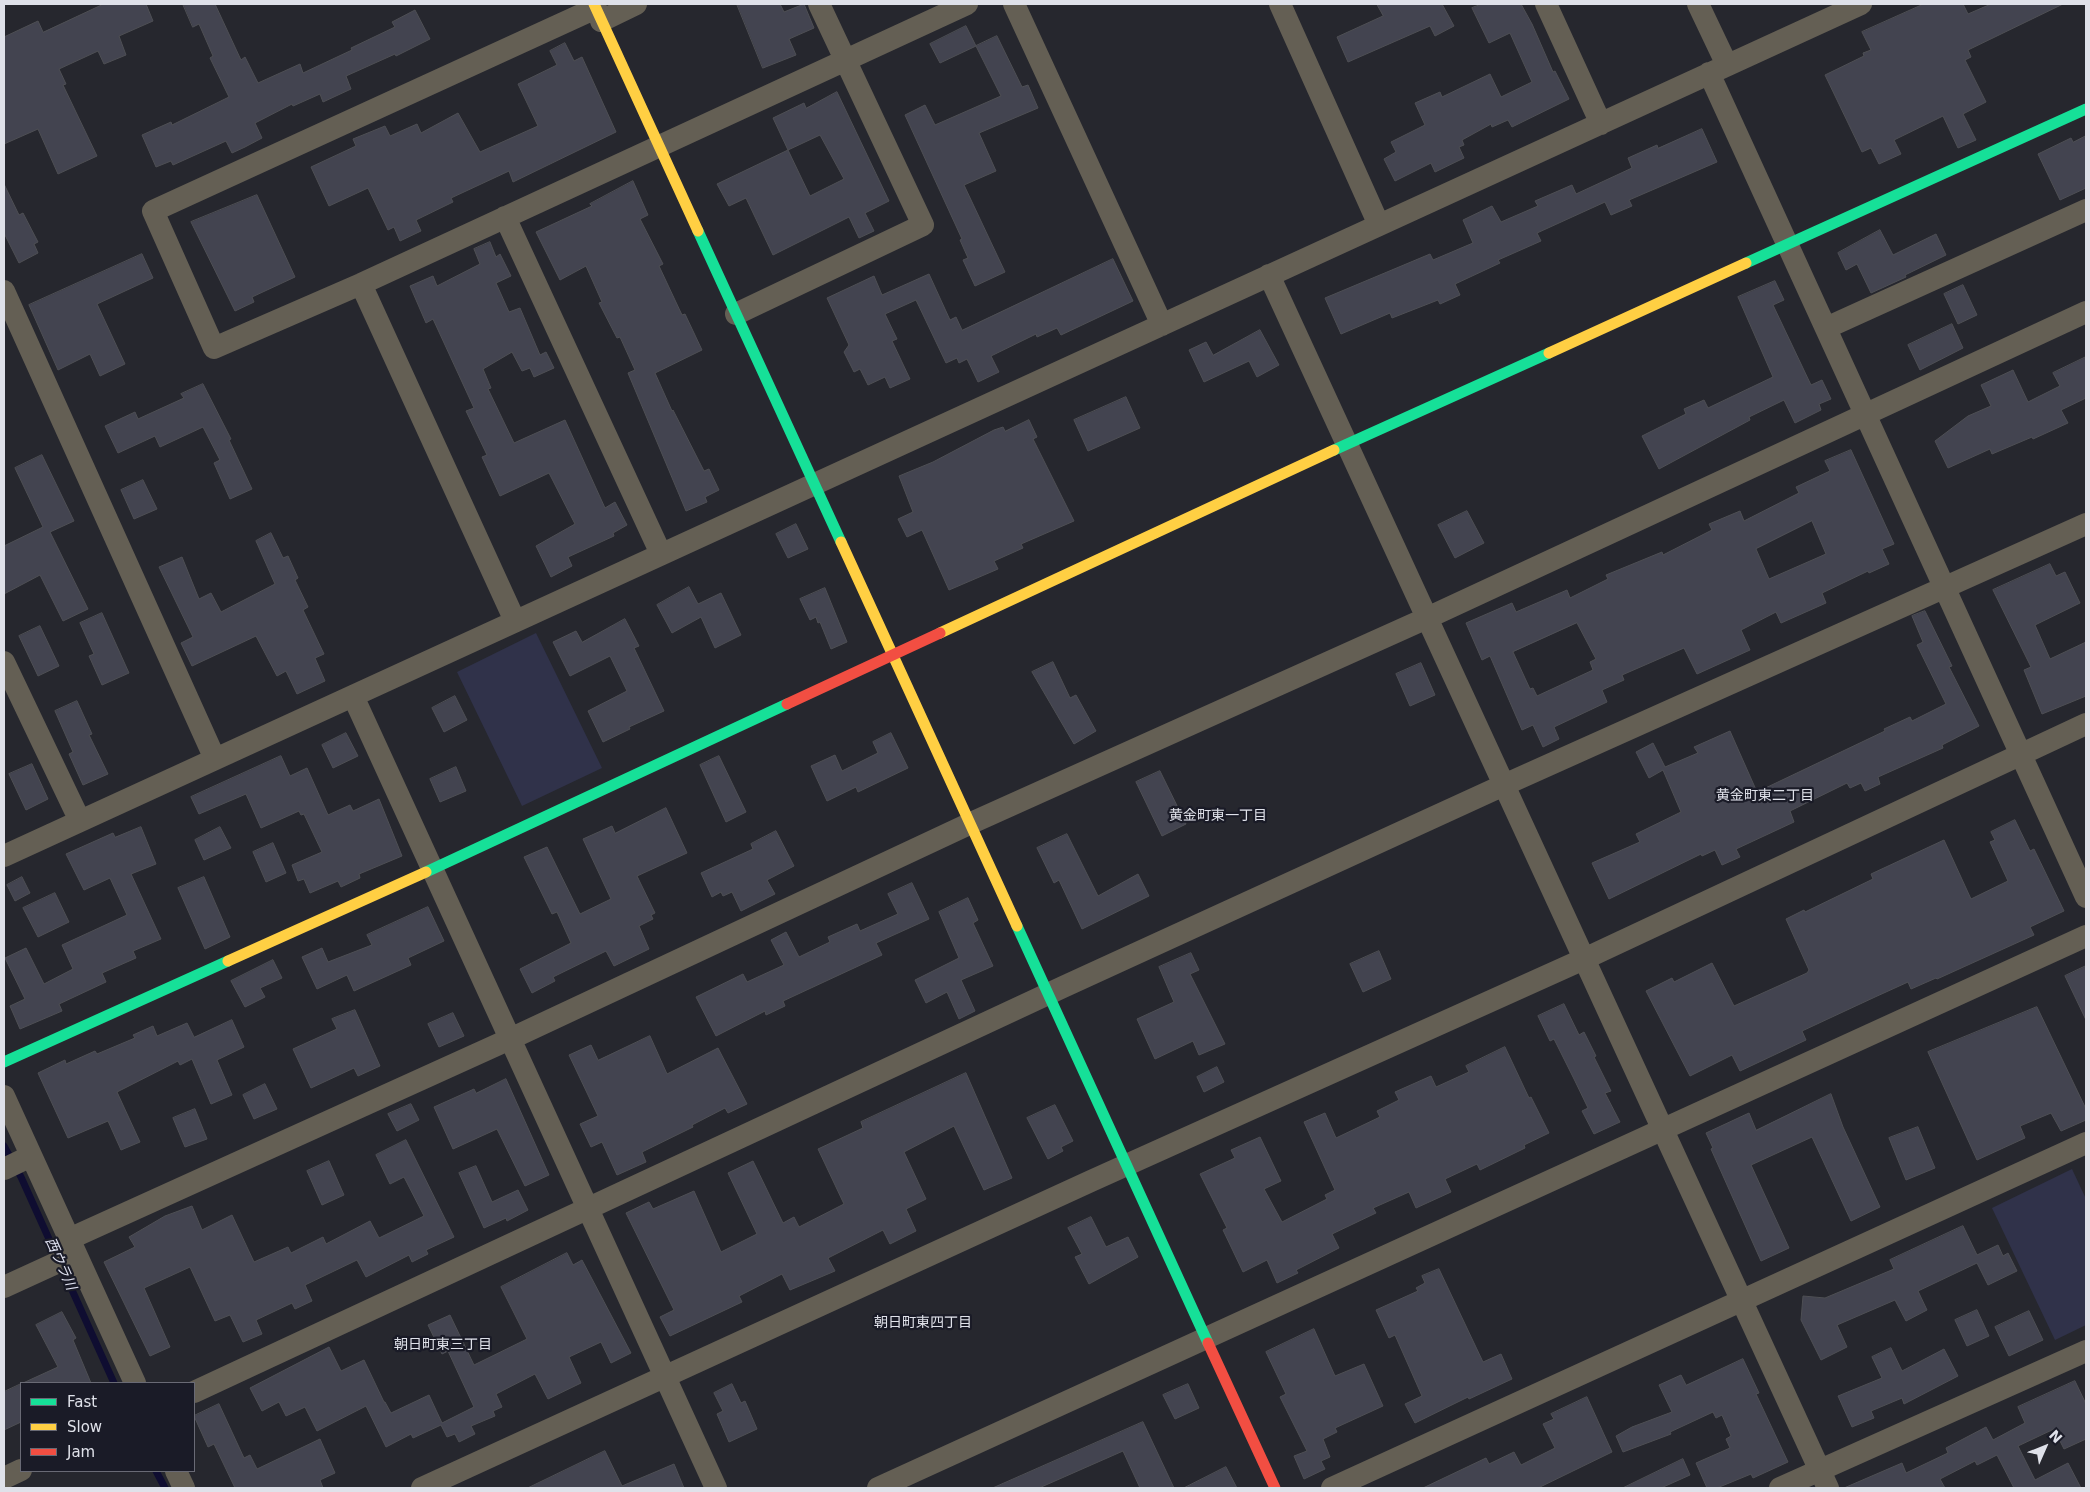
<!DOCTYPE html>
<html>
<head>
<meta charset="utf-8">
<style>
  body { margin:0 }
  #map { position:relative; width:2090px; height:1492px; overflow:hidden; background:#26272e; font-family:"DejaVu Sans",sans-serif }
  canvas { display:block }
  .frame { position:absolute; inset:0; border:5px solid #dfe1e9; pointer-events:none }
  .legend { position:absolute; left:20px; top:1382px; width:175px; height:90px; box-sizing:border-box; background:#1a1b27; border:1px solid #696a75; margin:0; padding:6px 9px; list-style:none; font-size:15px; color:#dfe1e9 }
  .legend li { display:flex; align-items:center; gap:10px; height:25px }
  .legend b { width:25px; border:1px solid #696a75 }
  .north { position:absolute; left:2020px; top:1422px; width:50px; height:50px; -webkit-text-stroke:4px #1a1b27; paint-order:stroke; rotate:46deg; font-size:14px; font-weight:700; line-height:20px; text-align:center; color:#dfe1e9 }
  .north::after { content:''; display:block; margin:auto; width:18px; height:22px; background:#dfe1e9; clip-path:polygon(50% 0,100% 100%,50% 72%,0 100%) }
</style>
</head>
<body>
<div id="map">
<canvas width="2090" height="1492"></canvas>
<div class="frame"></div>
<ul class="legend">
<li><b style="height:6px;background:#16e098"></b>Fast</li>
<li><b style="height:6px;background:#ffcf43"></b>Slow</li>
<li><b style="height:6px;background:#f24e42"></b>Jam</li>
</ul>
<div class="north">N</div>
</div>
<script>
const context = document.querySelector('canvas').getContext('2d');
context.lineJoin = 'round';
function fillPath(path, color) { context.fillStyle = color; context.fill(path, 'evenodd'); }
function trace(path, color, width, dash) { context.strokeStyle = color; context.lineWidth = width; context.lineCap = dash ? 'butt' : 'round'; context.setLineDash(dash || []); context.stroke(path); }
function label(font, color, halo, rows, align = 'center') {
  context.font = font + ' "DejaVu Sans","Noto Sans JP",sans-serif'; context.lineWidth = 4.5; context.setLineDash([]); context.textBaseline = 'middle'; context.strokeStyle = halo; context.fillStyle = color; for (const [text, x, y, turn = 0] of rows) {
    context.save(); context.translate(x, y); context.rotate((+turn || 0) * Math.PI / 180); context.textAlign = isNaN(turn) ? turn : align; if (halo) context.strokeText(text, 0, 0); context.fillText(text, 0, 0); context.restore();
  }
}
fillPath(new Path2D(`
  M536,633L602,768L522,806L457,672Z
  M2072,1169L2086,1199V1325L2055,1340L1992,1208Z`), '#30324a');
trace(new Path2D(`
  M4,1146L21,1177L114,1383
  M156,1471L165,1488`), '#0f0d31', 7);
const building = new Path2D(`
  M104,4H146L153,21L119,36L126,55L104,64L98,51L59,69L66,84L63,85L97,156L58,174L38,129L4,144V37L38,21L43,32Z
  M183,4H215L241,60L245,57L258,83L300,64L303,73L352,50L351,48L395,27L392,22L415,10L430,39L396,56L395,54L346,76L351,89L323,102L320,94L293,106L292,104L255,123L262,138L245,147L232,153L226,141L173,165L171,161L156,167L142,135L171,122L172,125L229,97L210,58L213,56L199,24L193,27Z
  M737,4H780L784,12L804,4L814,28L789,39L796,55L763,68Z
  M1377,4H1442L1454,26L1435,36L1430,26L1348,62L1337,37L1383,16Z
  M1482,4H1521L1532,24L1553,72L1555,71L1569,99L1512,127L1508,120L1492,127L1491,124L1462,140L1464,145L1459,147L1464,158L1435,172L1431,163L1395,181L1384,159L1396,152L1391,142L1425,125L1415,103L1440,92L1442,97L1490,74L1501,97L1532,82L1510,33L1489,43L1472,8Z
  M1924,4H1963L1968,14L1991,4H2063L1968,50L1971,57L1965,60L1986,102L1963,114L1976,140L1958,148L1943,116L1894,140L1901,154L1879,164L1871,148L1862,152L1825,75L1864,56L1863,53L1871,50L1862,32Z
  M966,26L976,46L940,63L930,44Z
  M997,36L1022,87L1028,85L1038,108L979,133L996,171L964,185L1005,272L975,286L963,260L968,258L960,240L962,239L905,115L925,105L935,125L1001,96L976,46Z
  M565,43L574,61L582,57L616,132L513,182L509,171L451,198L453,202L416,220L421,231L400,241L394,227L388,230L368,188L329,206L311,167L356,146L353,139L385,126L390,136L417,124L421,133L458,113L480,152L538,126L518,84L557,65L550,51Z
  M837,92L889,201L865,213L874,231L859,238L849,217L773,255L746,198L729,206L717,184L788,150L810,196L844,179L820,135L788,150L773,118L804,103L806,108Z
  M1702,129L1717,162L1629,200L1632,206L1611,215L1605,202L1537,233L1541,241L1498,260L1500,263L1455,284L1460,295L1440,304L1438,300L1392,318L1390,313L1341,334L1325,298L1430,254L1433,260L1473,243L1463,220L1492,206L1501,222L1538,206L1535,201L1572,185L1576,194L1632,168L1628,158L1657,145L1658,148Z
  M2086,136V188L2060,200L2038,154L2071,138L2073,142Z
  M633,181L648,215L640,219L663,264L659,266L682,315L685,314L702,350L655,373L672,411L673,410L704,471L709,469L719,490L705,497L707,502L686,511L628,373L635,370L620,337L617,338L599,303L602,302L586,266L560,280L536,232L592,206L590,204Z
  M4,184L19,215L23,213L38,242L34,244L38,253L19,263L4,233Z
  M257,195L295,277L252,297L254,302L235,311L191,222Z
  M1880,230L1893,255L1936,234L1946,255L1905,275L1906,277L1871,293L1857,264L1846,270L1838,253Z
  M490,242L496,257L500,254L511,276L496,283L509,312L520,308L540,355L546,352L554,368L534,377L530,368L522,371L512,352L483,369L491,388L488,389L514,443L565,420L605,508L615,502L627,525L613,533L614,536L568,557L572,566L551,577L536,546L575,524L549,473L500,496L482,457L487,455L466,411L474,408L433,319L426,323L410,286L433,276L437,286L480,264L474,249Z
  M142,254L153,278L97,304L125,364L100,376L90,354L58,370L29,305Z
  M1113,259L1133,301L1061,335L1057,328L1037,337L1036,334L991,356L999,372L978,382L967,359L959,363L957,358L946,363L916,300L885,314L897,339L892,341L910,379L890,388L885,377L868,385L860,369L854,372L844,352L849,345L827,298L874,276L882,295L929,274L950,320L956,317L962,330Z
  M1775,281L1784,300L1773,305L1811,385L1822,380L1831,399L1819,404L1821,410L1795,423L1784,400L1749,417L1750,420L1659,469L1642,436L1686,414L1684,409L1704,400L1708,408L1773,377L1738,297Z
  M1963,285L1977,315L1958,324L1944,294Z
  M1952,324L1963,348L1920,370L1908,345Z
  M1260,330L1279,365L1257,377L1249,361L1204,382L1189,350L1206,342L1213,355Z
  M2086,357V398L2061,410L2068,423L2033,439L2032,437L1992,454L1990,449L1948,468L1935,441L1968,416L1991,406L1981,385L2013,370L2028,402L2060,386L2053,373Z
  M203,384L231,439L229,440L252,489L230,499L214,463L220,460L203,427L160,447L155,436L118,453L105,426L135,412L138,419L184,398L181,394Z
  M1126,397L1140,428L1088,451L1074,420Z
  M1029,420L1037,437L1033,439L1074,521L1021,544L1023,548L994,561L998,569L949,590L922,530L907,537L898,519L913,512L899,476L933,462L994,430L1003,427L1005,431Z
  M1851,450L1894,544L1882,549L1889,564L1869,573L1868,571L1822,593L1826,603L1781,623L1776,612L1741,630L1750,650L1697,674L1684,648L1622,675L1624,680L1602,690L1607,702L1554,727L1559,739L1543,747L1533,725L1522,730L1490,656L1482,660L1466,623L1512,603L1516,612L1567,590L1570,598L1608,579L1606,575L1662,552L1663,555L1712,530L1709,524L1740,511L1744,521L1799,493L1796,487L1830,471L1825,461ZM1812,521L1826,554L1769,579L1756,549ZM1577,623L1596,659L1590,662L1593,670L1537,696L1533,688L1530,689L1513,652Z
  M42,455L74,521L50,532L88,609L63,621L40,575L4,594V546L43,527L15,468Z
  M143,480L157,509L134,519L121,490Z
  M1467,511L1484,543L1455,558L1438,525Z
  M796,524L808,549L788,558L776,534Z
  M271,533L283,558L288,556L298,578L295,580L308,607L303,610L324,654L315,658L325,681L297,694L286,671L277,676L256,636L192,666L181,643L193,637L159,567L182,557L199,599L211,593L221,612L275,584L256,541Z
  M2050,564L2056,576L2065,572L2080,603L2035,625L2050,659L2086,642V696L2042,714L2024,670L2031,667L1993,590Z
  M689,587L698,604L721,593L741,635L715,648L701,617L672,633L657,605Z
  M825,588L847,642L831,649L820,622L818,623L816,617L810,620L800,599Z
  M1925,611L1952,666L1949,667L1979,726L1942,745L1943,748L1878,777L1880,784L1865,791L1861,783L1850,788L1847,783L1790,811L1794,822L1736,849L1740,857L1722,865L1715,850L1702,856L1701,854L1609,899L1592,863L1640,842L1636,834L1681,812L1663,770L1649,778L1636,752L1653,743L1665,767L1698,753L1694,747L1730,731L1757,792L1885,731L1884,729L1910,717L1912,721L1946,704L1917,645L1923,642L1912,616Z
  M102,613L129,673L102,685L89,656L94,654L80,623Z
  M625,619L639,646L634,648L664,711L629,727L630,729L603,742L588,711L627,691L610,656L570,676L553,642L576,631L582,642Z
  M40,626L59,666L38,676L19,636Z
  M1053,662L1070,698L1076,695L1096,731L1074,744L1032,672Z
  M1421,663L1435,695L1410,706L1396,674Z
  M455,696L467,720L444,732L432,708Z
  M77,701L92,734L89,735L108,774L83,785L69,754L73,752L55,711Z
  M346,733L358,756L333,768L322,745Z
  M891,733L908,768L858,792L856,787L827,801L811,766L835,755L842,771L878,753L873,742Z
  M281,756L290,776L307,768L328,815L350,805L353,811L379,799L402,856L359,874L360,878L341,887L338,881L310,893L304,879L298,881L292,865L322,852L304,814L301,815L299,811L261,828L246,794L199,814L191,797Z
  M719,756L746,812L726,822L700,765Z
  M32,764L48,799L26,810L9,774Z
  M456,767L466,791L440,802L430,779Z
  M1160,771L1186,824L1162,836L1136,782Z
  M666,808L687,853L637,876L655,913L651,915L653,919L639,926L649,949L614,966L606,951L553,977L555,981L532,993L520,969L571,943L557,912L552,914L524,857L547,847L580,914L611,899L583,839L612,826L615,833Z
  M2015,820L2030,851L2034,849L2064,911L2030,927L2034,935L1937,979L1936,978L1911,989L1908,982L1875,997L1802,1031L1806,1040L1740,1071L1732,1055L1690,1076L1646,991L1672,978L1674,982L1712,963L1734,1006L1807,973L1809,970L1786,919L1804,910L1805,912L1873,879L1871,874L1944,840L1971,899L2008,881L1990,842L1995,840L1991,832Z
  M141,827L156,864L131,874L161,939L133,951L136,958L102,973L106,982L59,1004L62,1011L20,1029L10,1006L25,999L5,958L26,948L44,984L73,969L62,945L127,915L110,878L84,890L66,854L113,833L115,837Z
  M220,827L231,848L204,860L195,840Z
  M776,831L794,866L767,880L775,894L741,911L732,892L723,896L721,892L712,897L701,873L753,849L751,844Z
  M1067,834L1098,896L1138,874L1149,896L1082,929L1059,880L1054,883L1037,848Z
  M273,843L286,873L266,882L253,852Z
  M22,877L30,893L15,901L7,885Z
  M204,877L230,937L205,949L178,888Z
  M912,883L929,919L876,943L882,955L783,1001L785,1006L766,1015L765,1011L716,1036L696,997L743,974L747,982L784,965L771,940L786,932L799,957L830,942L828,937L857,924L860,931L898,914L888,894Z
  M55,893L69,922L38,937L23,908Z
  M968,898L978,920L973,923L993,966L961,980L975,1011L959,1019L947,992L926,1003L915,980L959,958L939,912Z
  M428,907L444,941L408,958L411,965L354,991L347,975L317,989L302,957L322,948L328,962L372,945L367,935Z
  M1379,951L1391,979L1363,992L1350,964Z
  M1191,953L1199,970L1190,974L1225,1044L1199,1055L1193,1041L1155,1059L1137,1019L1174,1002L1159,967Z
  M273,960L282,978L260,988L265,997L245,1007L231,981Z
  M2086,966V1020L2065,976Z
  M1564,1004L1579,1035L1584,1032L1596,1056L1594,1057L1611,1091L1605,1093L1620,1122L1594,1134L1582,1111L1588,1108L1574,1079L1554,1039L1550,1041L1538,1016Z
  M2037,1007L2086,1109V1120L2061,1131L2051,1113L2020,1126L2025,1138L1977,1160L1928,1052Z
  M355,1010L380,1066L358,1076L354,1068L311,1088L293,1049L337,1029L332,1019Z
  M453,1013L464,1036L439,1047L428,1024Z
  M232,1020L244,1047L217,1060L232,1095L211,1104L192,1059L180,1065L178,1061L117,1092L140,1142L121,1150L108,1121L68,1138L38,1073L65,1060L66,1064L95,1051L97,1054L135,1038L133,1035L153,1026L157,1036L187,1023L194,1037Z
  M650,1036L667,1074L718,1048L747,1104L728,1113L725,1108L692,1125L693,1127L642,1152L646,1162L617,1175L602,1142L591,1147L580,1124L598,1116L569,1055L591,1045L598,1060Z
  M1505,1047L1529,1098L1531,1097L1549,1133L1524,1145L1525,1148L1480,1170L1477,1164L1445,1179L1451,1192L1416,1208L1409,1192L1373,1208L1376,1213L1332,1234L1339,1248L1296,1270L1298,1273L1277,1283L1267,1260L1243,1272L1223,1230L1227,1228L1200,1174L1235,1158L1231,1150L1260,1137L1281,1181L1264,1189L1282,1222L1327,1199L1325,1195L1335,1190L1304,1122L1325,1113L1336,1138L1380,1117L1377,1111L1399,1100L1395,1092L1431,1076L1436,1087L1469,1072L1466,1066Z
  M1217,1067L1224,1082L1204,1092L1197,1077Z
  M966,1073L1012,1178L984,1190L954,1126L904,1152L926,1199L906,1209L916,1231L890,1244L883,1230L828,1258L835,1271L790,1290L782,1274L739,1296L742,1302L670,1336L660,1317L674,1310L626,1213L649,1202L653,1209L694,1191L721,1252L757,1234L728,1173L753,1161L783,1223L794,1217L799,1227L844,1204L818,1149L863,1128L861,1122Z
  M506,1079L549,1175L525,1186L497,1129L453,1149L434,1107L474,1089L476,1093Z
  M265,1084L277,1109L254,1119L243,1095Z
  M1831,1094L1843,1127L1880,1207L1851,1221L1812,1137L1751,1165L1789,1248L1761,1261L1711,1149L1713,1148L1706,1133L1749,1113L1756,1130Z
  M411,1104L419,1120L397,1131L388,1114Z
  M1055,1105L1073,1141L1061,1147L1063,1151L1048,1159L1027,1118Z
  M195,1109L207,1139L185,1147L173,1118Z
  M1918,1127L1935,1168L1906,1180L1889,1138Z
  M406,1140L454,1237L426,1250L428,1254L412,1262L409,1255L366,1277L357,1260L305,1285L312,1301L295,1309L292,1303L256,1320L262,1334L243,1342L230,1315L215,1321L190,1267L144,1288L170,1347L150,1356L104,1262L135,1247L129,1237L165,1216L192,1206L202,1230L232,1215L254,1262L288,1247L291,1253L323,1237L326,1244L370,1221L379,1238L424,1216L404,1177L390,1184L376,1155Z
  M329,1161L344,1195L322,1205L307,1171Z
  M476,1166L492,1202L518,1190L528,1210L507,1221L506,1218L484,1228L459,1173Z
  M1091,1217L1106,1247L1128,1237L1138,1257L1089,1284L1075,1257L1082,1254L1068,1228Z
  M1963,1226L1977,1255L1998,1245L2003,1256L2008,1253L2017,1271L1988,1285L1977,1263L1918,1291L1927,1310L1906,1321L1895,1300L1837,1325L1847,1347L1821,1360L1801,1320L1803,1296L1825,1298L1894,1269L1890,1260Z
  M567,1253L573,1265L582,1260L631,1353L611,1363L601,1342L569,1357L581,1383L548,1399L535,1374L496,1394L502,1407L493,1411L495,1416L471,1426L475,1434L459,1442L455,1434L447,1437L441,1425L413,1438L411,1434L386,1447L366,1406L317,1431L305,1407L286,1416L279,1402L262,1411L250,1388L329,1347L341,1371L364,1360L384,1402H385L391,1413L429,1395L442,1423L474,1407L448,1351L442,1354L428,1325L450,1315L474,1365L527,1339L501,1287Z
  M1439,1269L1483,1362L1501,1354L1512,1379L1469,1399L1468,1397L1415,1423L1405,1404L1422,1396L1395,1335L1389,1338L1376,1310L1418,1291L1416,1288L1425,1283L1422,1276Z
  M1977,1310L1989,1336L1967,1346L1955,1320Z
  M2029,1311L2043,1340L2009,1356L1995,1327Z
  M62,1312L76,1338L73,1340L91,1383H23L58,1367L36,1325Z
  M1314,1329L1335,1376L1364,1364L1383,1406L1335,1428L1337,1432L1323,1439L1330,1457L1321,1461L1325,1469L1304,1479L1294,1456L1307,1451L1280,1397L1286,1394L1266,1352Z
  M1891,1348L1902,1371L1944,1349L1958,1376L1904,1404L1902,1398L1871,1411L1874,1418L1852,1427L1838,1396L1882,1378L1872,1357Z
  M1743,1359L1759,1393L1756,1394L1788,1462L1753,1478L1751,1474L1717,1488H1707L1696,1463L1730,1448L1726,1439L1731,1436L1722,1415L1716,1418L1713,1412L1670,1432L1671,1434L1623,1452L1616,1436L1632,1427L1672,1412L1659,1385L1681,1375L1686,1385Z
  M2075,1381L2086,1404V1439L2064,1449L2054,1429L2018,1446L2035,1480L2068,1463L2081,1488H2014L1997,1455L1977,1465L1975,1461L1940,1479L1945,1488H1844L1902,1463L1906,1473L1948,1453L1946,1448L1986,1427L1993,1440L2025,1423L2018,1407Z
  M21,1384V1422L4,1430V1392Z
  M732,1384L741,1403L745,1401L757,1429L729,1442L717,1414L723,1411L714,1393Z
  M1188,1384L1199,1408L1175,1419L1163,1395Z
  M1587,1397L1612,1452L1538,1488H1423L1486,1458L1489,1464L1514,1452L1521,1465L1555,1448L1543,1424L1554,1419L1551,1414Z
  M219,1404L244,1458L250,1455L257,1469L320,1439L335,1473L320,1480L323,1488H235L214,1444L208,1447L194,1416Z
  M1143,1422L1174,1488H1140L1123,1451L1039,1488H993Z
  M605,1451L622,1486L674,1464L684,1488H528Z
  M1683,1459L1690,1475L1661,1488H1623Z
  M1226,1467L1237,1488H1184Z`);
fillPath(building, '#434450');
trace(building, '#4e4f54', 1);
trace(new Path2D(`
  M1014,4L1162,325
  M1280,4L1379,225
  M1546,4L1601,124
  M1698,4L1727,65
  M596,8L153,211L214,348L361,284L967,4
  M601,21L636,4
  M1709,73L2086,897
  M505,217L661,554
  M1269,275L1828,1488
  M361,284L515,621
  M4,291L215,759
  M736,314L923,225L819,4
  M1826,328L2086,210
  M4,662L80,821
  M353,696L716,1488
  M4,856L1861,4
  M4,1096L135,1383
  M4,1169L31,1156
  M69,1239L510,1039L969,824L1427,618L2086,312
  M4,1287L76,1254
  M194,1392L1063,987L1504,785L2086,524
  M176,1471L184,1488
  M4,1478L21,1470
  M422,1488L1091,1181L1584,959L2086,724
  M878,1488L2086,936
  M1332,1488L2086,1143
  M1780,1488L2086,1351`), '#645f54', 22);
trace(new Path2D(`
  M698,231L841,542
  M1746,263L2086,109
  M1334,450L1549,353
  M426,872L787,704
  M1017,926L1208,1343
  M4,1062L228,961`), '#16e098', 11);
trace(new Path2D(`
  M594,4L698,231
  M1549,353L1746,263
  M841,542L1017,926
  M940,633L1334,450
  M228,961L426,872`), '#ffcf43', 11);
trace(new Path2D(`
  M787,704L940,633
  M1208,1343L1275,1488`), '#f24e42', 11);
label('14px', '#dfe1e9', '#1a1b27', [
  ["黄金町東二丁目",1765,796],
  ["黄金町東一丁目",1218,816],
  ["朝日町東四丁目",923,1323],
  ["朝日町東三丁目",443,1345]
]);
label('italic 14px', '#e1e3f2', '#1a1b27', [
  ["西ウラ川",60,1264,66]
]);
</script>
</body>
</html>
